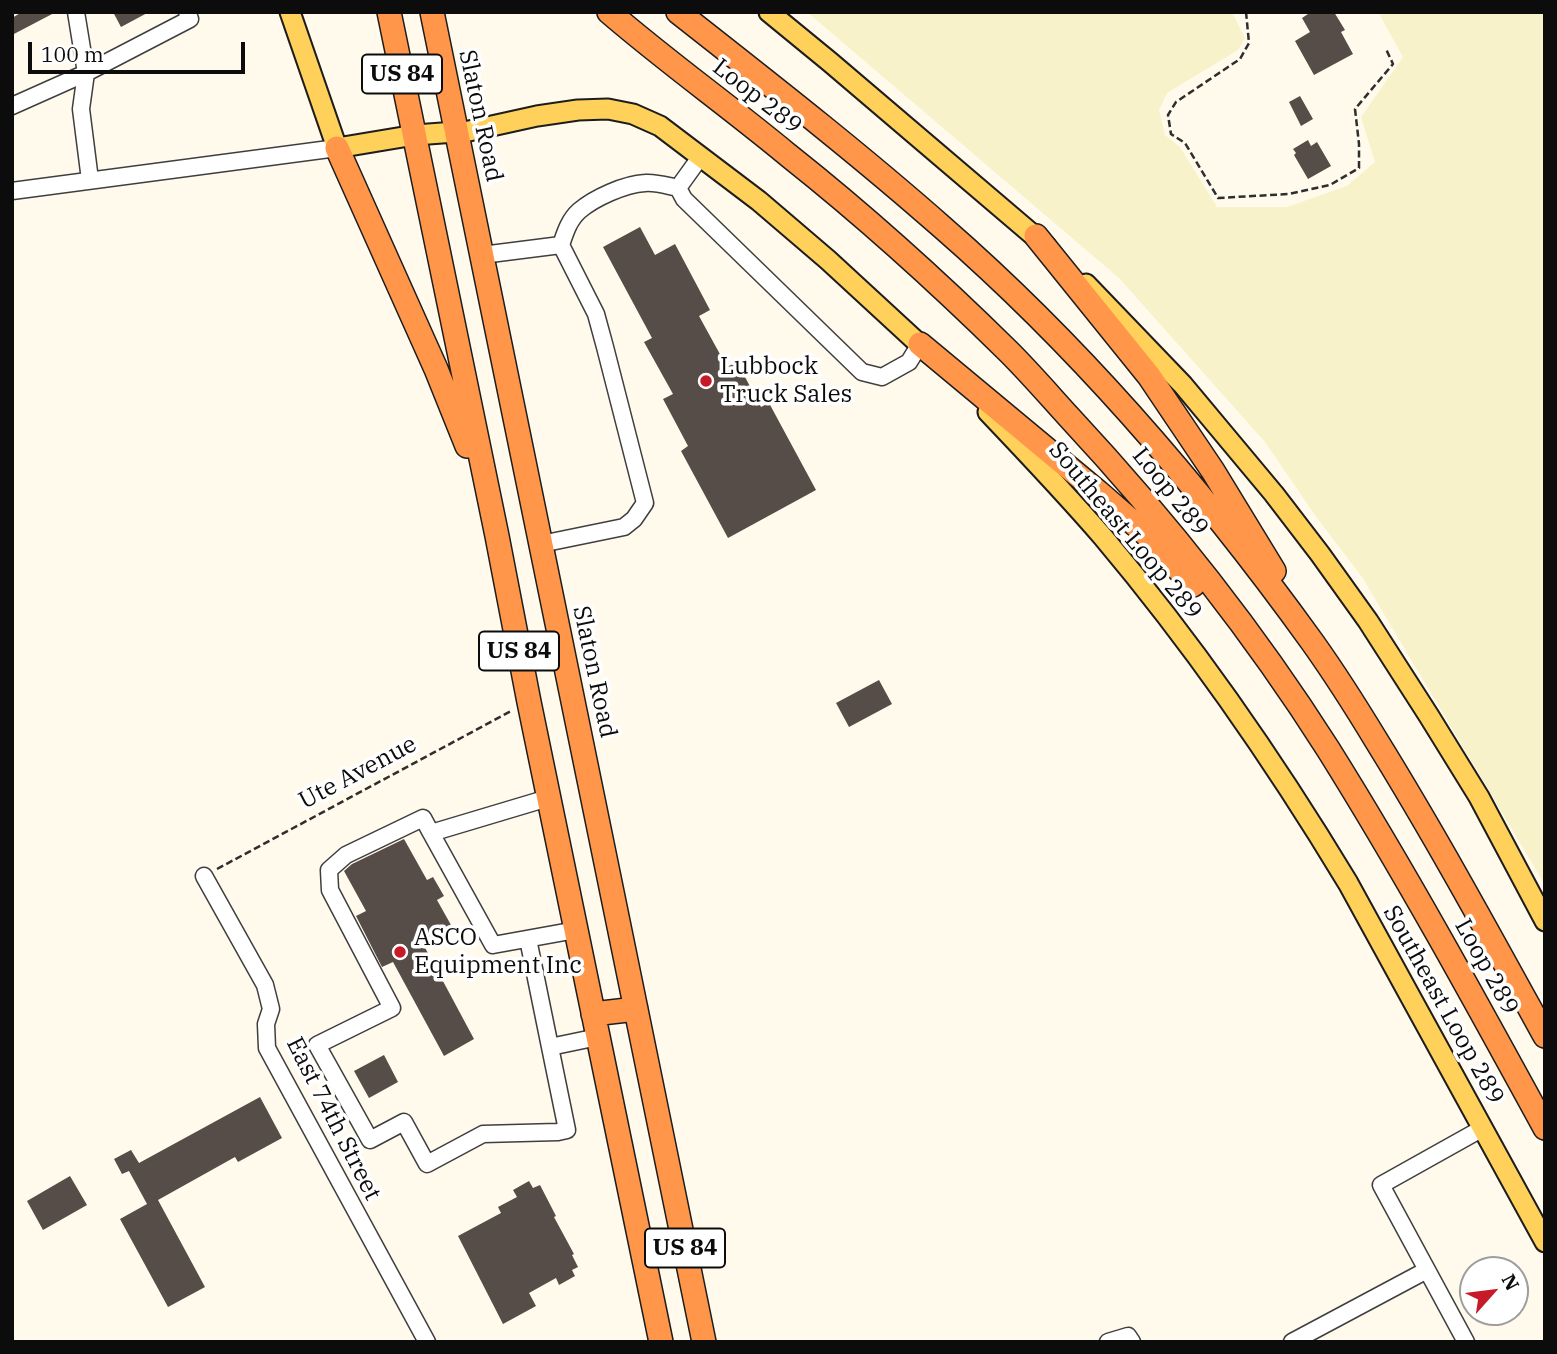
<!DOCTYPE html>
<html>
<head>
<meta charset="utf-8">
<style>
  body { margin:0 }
  #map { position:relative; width:1557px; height:1354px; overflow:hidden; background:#fffaeb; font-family:"IBM Plex Serif",serif }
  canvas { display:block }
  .frame { position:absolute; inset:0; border:14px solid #0c0c0c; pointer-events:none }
  .north { position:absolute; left:1459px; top:1256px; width:70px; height:70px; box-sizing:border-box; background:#fff; border:2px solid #9e9e9e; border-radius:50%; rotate:62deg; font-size:19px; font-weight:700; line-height:28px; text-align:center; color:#0c0c0c }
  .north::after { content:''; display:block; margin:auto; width:24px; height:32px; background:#c71a28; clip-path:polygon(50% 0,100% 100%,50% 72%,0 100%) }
  .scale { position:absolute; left:28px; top:42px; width:217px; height:32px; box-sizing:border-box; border:4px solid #0c0c0c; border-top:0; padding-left:9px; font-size:21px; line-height:24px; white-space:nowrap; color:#0c0c0c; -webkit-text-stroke:5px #fff; paint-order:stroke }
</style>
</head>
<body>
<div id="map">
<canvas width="1557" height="1354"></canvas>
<div class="frame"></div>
<div class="north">N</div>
<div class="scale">100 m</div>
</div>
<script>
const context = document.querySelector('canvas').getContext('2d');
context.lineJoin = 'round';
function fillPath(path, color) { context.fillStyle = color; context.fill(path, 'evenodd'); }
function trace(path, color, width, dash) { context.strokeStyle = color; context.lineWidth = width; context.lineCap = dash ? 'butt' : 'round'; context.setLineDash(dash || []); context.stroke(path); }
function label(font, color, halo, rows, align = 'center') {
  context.font = font + ' "IBM Plex Serif",serif'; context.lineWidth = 7; context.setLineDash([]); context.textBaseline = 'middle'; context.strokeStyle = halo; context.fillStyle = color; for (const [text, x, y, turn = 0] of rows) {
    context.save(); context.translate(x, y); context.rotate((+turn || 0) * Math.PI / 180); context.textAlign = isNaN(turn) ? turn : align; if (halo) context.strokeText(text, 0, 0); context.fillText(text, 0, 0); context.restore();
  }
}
fillPath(new Path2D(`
  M807,12H1232L1245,38L1238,50L1167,93L1159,110L1165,135L1180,147L1217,207H1287L1347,186L1375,162L1361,117L1403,57L1378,12H1545V885L1362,577L1317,518L1265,442L1119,278Z`), '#f7f2c9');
fillPath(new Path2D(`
  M22,12H56L12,35V18Z
  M113,12H149L121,27Z
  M1311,12H1334L1345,30L1341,32L1353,54L1314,75L1295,41L1310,32L1302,18Z
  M1300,96L1313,119L1301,126L1289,102Z
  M1308,140L1311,146L1317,142L1331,166L1308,179L1294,155L1296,153L1293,149Z
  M640,227L655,255L675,244L710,310L699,316L727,367L737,362L761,407L769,403L816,490L728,538L681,451L688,446L663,399L673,394L644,342L652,338L603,247Z
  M879,680L892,704L849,727L836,703Z
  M404,839L427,880L433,877L444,896L437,900L451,925L422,942L474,1039L444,1056L393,962L382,967L356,916L366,911L344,871L352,864Z
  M384,1055L398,1082L369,1098L354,1071Z
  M260,1097L282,1138L238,1162L235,1157L158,1200L205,1287L168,1307L120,1219L147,1204L129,1171L122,1174L114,1159L131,1150L139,1163Z
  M70,1176L87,1205L43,1230L27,1201Z
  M529,1181L533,1188L540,1185L556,1216L554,1217L574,1254L572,1255L578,1267L572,1270L575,1276L559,1285L556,1278L529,1293L536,1306L503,1324L458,1236L501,1213L498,1207L517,1197L513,1190Z`), '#564c48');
const minor = new Path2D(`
  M76,12L86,73L81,109L90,180
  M12,106L86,73L190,19L187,12
  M701,156L678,188L684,199L862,372L882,377L909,362L920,344
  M12,191L337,148
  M482,255L561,245
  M541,544L624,527L634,519L645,503L605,347L596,314L561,245C565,233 569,220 579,211C594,198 625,184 645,183C656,182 668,186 678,188
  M548,798L431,833L423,818L346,855L329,870L330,890L392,1008L317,1045L370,1140L404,1122L427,1164L483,1134L558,1132L567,1130L550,1047L598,1037
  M431,833L493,945L576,930
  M204,876L265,985L271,1009L266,1024L267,1048L427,1342
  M528,939L550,1047
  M1108,1342L1128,1336L1132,1342
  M1292,1342L1427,1270
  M1466,1342L1381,1185L1483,1128`);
const major = new Path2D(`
  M290,12L337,148L415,135L469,131L537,116L578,110L608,109L633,114L660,126L759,201L828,260L930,354
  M769,12L830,62L1046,246
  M1086,284L1183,385L1274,494L1320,554L1368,621L1429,716L1479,797L1545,921
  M988,412C1027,453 1066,494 1103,537C1194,645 1275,762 1348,883L1545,1242`);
const highway = new Path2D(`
  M389,12L497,536L529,702L661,1342
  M432,12L704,1342
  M609,12C667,62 729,106 788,155C865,216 939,283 1009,352C1030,373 1049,395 1069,417C1164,519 1253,631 1328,749C1405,872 1475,1000 1545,1128
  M678,12C767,82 857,152 942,227C1082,349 1205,493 1313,643C1335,674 1356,707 1376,740C1436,837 1490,936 1545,1036
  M337,148L436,369L467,446
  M1036,236L1149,376L1213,471L1274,571
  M920,344L1098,492L1145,533L1193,585
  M593,1014L636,1009`);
trace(minor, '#3f3f3f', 19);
trace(major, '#1d1d1d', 23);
trace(highway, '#1d1d1d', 26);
trace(new Path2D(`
  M1246,12L1249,43L1240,59L1176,102L1168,115L1171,134L1185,143L1218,198L1289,194L1330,185L1359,168V144L1355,109L1393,64L1386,49
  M217,869L513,710`), '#2e2e2e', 2.5, [7, 3.5]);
trace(minor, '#fff', 16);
trace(major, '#ffd15b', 19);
trace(highway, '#ff9649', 23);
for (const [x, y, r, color] of [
  [706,381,7,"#c71a28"],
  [400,952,7,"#c71a28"]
]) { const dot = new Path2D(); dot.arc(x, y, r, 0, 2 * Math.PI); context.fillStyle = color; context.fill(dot); trace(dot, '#fff', 2.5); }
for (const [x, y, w] of [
  [402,74,80],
  [519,651,80],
  [685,1248,80]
]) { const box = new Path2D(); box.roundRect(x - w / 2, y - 19.5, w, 39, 5); context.fillStyle = '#fff'; context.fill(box); trace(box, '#0c0c0c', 2); }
label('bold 23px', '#0c0c0c', null, [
  ["US 84",402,74],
  ["US 84",519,651],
  ["US 84",685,1248]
]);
label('24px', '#0c0c0c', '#fff', [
  ["Loop 289",757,97,38],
  ["Slaton Road",480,116,78],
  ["Loop 289",1170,492,51],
  ["Southeast Loop 289",1125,531,50],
  ["Slaton Road",594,672,78],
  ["Ute Avenue",358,773,-28],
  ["Loop 289",1486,967,61],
  ["Southeast Loop 289",1443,1005,61],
  ["East 74th Street",333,1119,63]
]);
label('24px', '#0c0c0c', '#fff', [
  ["Lubbock",720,367],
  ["Truck Sales",720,395],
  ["ASCO",414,938],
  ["Equipment Inc",414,966]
], 'left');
</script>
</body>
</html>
